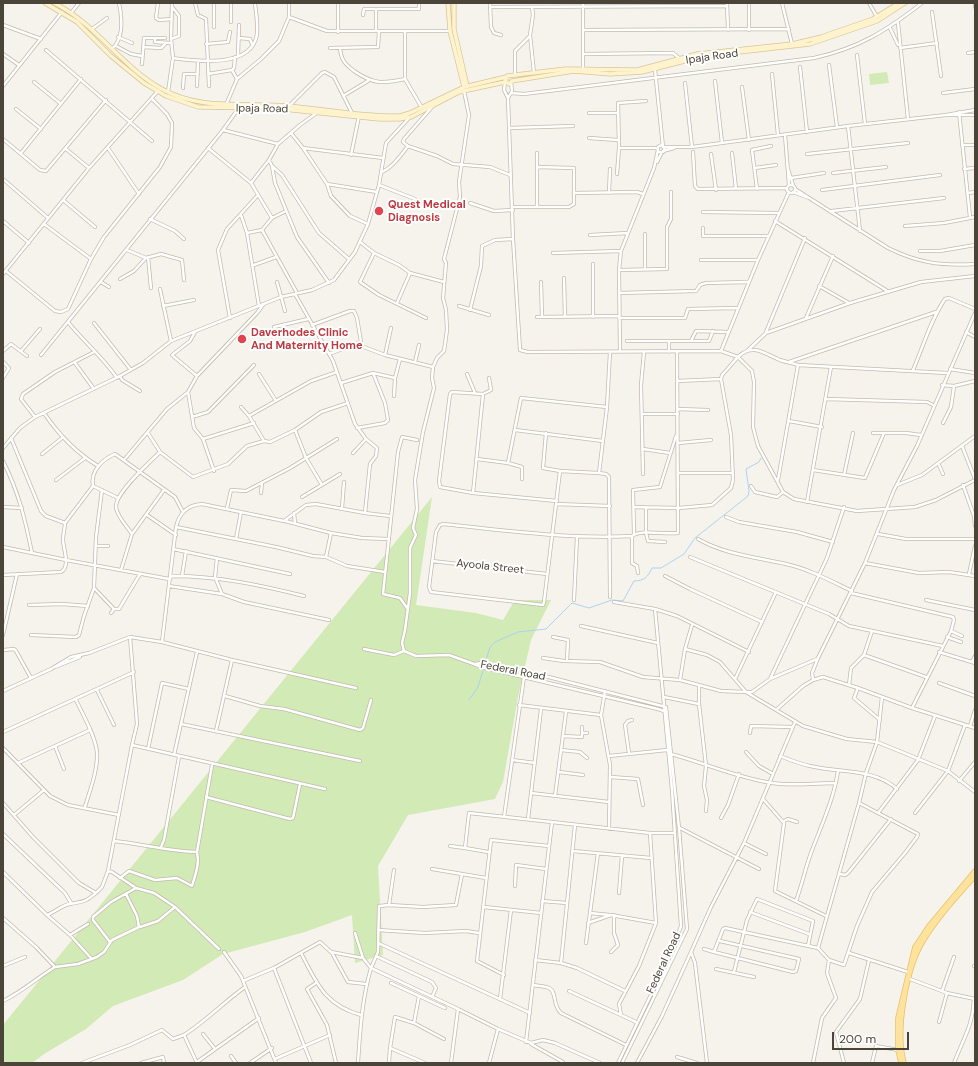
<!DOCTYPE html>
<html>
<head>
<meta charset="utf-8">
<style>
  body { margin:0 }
  #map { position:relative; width:978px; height:1066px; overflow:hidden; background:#f6f3ec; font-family:"DM Sans",sans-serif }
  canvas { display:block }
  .frame { position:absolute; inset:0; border:4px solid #4b4439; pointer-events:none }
  .scale { position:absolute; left:832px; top:1032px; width:77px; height:18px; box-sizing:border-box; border:2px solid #4b4439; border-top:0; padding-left:5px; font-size:12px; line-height:14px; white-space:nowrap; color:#4b4439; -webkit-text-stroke:3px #fff; paint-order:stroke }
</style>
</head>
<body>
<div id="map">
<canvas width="978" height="1066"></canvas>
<div class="frame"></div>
<div class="scale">200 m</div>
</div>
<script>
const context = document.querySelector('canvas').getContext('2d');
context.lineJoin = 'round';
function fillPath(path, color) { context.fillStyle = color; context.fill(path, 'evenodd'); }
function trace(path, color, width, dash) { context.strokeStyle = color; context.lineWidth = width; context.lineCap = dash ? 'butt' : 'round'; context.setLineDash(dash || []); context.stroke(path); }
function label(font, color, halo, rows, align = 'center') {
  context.font = font + ' "DM Sans",sans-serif'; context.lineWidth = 4; context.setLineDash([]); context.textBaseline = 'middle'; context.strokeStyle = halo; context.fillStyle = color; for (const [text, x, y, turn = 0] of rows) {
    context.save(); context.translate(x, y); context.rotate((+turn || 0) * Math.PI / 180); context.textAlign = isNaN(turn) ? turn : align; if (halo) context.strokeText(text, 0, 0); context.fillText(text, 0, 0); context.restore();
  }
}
fillPath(new Path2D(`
  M887,72L889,83L870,85L869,74Z
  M432,497L416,605L476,613L503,620L515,600H551L531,640L518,697L503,782L495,799L408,815L378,866L383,955L355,963L352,915L305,932L223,954L183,980L113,1006L86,1029L44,1054L32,1063H3V1025Z`), '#d2eab5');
trace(new Path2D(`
  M469,700L478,687L490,647L495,642L518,632L546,629L572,603L589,608L612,600L623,601L634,581C644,581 648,577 652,568H661L684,554L695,538L748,496L749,491L746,469L759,462L761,458`), '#a9d4f2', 1);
const street = new Path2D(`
  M158,3L156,18L159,20L172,19
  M195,3L198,15L206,19L209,86
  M231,3V22
  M289,3V17L327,31H450
  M490,3L491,27L494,33L501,35
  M727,3L728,30
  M782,3L792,44
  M869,3L877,17
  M975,3V7
  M490,7L727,6
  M532,7L533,15L530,35L534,73
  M376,9V31
  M932,12L941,76
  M71,13L79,3
  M363,15L364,9H419V3
  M898,23L908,119
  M3,25L41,39
  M214,27V3
  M890,28L898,45
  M92,29L107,18
  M583,30L789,29
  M749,30V3
  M405,31V79L422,108
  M338,32V3
  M118,37L132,43
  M155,38H165
  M239,38L250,39L252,44
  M171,39L179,36V16L173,8
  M206,44L228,42L230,32
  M116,46L131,54L142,56
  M143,47L161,48L165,44
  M330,48L378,47L379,31
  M340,48C341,60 345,64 354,71C373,84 382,84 405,79
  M900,48L937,43
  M112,49C124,38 122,17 119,3
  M46,50L152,141
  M968,53L975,52
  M3,54L19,65
  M583,54L673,53L679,58
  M857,55L865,124
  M238,56L239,25
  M173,58C196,61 252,69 257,34C258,24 256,13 255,3
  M142,64L144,38H155V42L171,43
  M829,65L837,127
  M800,67L807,132
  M583,68V3
  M232,70L237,79
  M655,70L663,147
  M208,74L232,70L234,68L235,57
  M772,74L778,135
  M515,75V51L530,36
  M715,81L722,143
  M34,82L61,104
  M505,82L504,90L508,98L513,239L520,350L528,352L721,351L738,357L752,371L754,382L753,427L758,446L783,492L794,499L857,511L915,507L936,500L975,480
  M685,83L692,147
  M3,86L62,12
  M197,86L198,61
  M742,87L749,140
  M183,88L184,74H198
  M168,92L173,58L171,39L172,3
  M511,93L524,94L814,58C859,48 886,31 922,3
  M943,93L975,89
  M343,96L368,81
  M508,98L512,91L511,82
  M646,101L618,103L619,148H658
  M226,105L237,79L261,59L279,41L289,17
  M289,106L322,73L325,72L334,77L352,113
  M16,109L41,129
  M959,112L970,217
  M589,113H617
  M946,115L975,110
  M848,126L860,231
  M509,128L573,126
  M223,130L278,144
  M291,133L303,148L383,158
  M785,135L789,185
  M589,138L618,140
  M3,139L40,170L46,171L106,100
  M962,145H975
  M657.5 149a3.5 3.5 0 1 1 7 0a3.5 3.5 0 1 1-7 0Z
  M408,146L403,142L404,139L432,107
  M663,147H692L848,126L946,115H975
  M108,148L139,194
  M208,148L251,183L272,218
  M303,148L327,184L331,196L350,216L368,224
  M66,149L89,168
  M663,151L674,148
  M693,152L695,186L698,189L787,188
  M21,153L81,79
  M537,153V207
  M732,153L736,189
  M711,154L716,190
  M807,154L908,143
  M351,155L359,116
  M269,160L272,166L282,175L319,233L349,259
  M657,162L662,152
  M272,166L275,183L297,237L329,283
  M537,167L574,168V193
  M755,168L776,165
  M788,169L793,185
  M964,169L975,168
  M382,172C393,167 401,155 408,146L437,156L453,164L490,167L510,175
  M833,173L886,167
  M617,174L619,148
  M791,178L824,173
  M3,179L48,218
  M251,183L269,160L278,144L300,125L318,112
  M327,184L377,192
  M379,185L415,199
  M787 189a4 4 0 1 1 8 0a4 4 0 1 1-8 0Z
  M757,189L752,150L771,146
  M795,189L888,248C918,263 941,266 975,264
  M822,190L940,175
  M793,192L809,198
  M609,193L610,169
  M968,193L975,192
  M63,200L95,227
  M470,203L494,211L513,210
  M513,207H569L574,204V193L637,192L643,194
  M832,211L944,198
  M703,212L778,213
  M241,215L247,233L259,306
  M150,219L175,231L184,239
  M3,221L29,243
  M775,221L889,292
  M44,224L91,259
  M905,226L944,223L975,217
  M703,228V236H769
  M262,230L272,218L286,211
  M247,233L262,230L297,293
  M645,234V269
  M590,235L628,233
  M360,242L374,253L399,265L410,273L444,282
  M127,250L146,258L161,254L182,260L184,280
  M920,251H940L975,245
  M374,253L360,282L379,295L426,318
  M553,253L621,251
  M148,257L151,288
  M701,260H758
  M593,264V317
  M254,265L276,257
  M619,270L667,269V227L671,219V192
  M6,271L55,311L61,312L68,309L91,259L104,237L160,167L171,147L172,123L167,114L152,99
  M3,274L89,168L158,91
  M564,278L565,317
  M120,279L134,271L146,258
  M101,282L109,287
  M277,282L285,311
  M541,282L542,317
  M819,286L849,303
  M160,289L171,341
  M619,293L696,291L700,285L706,283L748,282
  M295,294L333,361L355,424L366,439L377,448L376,456L370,464L365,513L316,504L306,505L284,521L202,504C187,505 179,514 176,527L162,642L232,660L356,688
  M397,303L410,273
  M163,306L194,300
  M459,306L489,315
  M470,310L481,266L482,246L495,240L513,239
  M537,317L619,316
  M230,318L218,250L227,229L258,195
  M619,318H685L688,309L737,308
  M806,318L833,256
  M68,322C83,341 103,357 117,378
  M94,323L131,370
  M312,325L350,311H354L357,318L361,342L329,354
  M274,327L308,319
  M195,332L190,341L172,355L197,376
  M766,332L805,238
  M966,332L975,337
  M627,341H691L696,331L729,332
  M669,341V352
  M692,341H709L713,331
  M356,344L385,355L433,367
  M3,351L11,344L27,356
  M21,351L40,329
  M620,351L619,270L621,251L654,168L658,150
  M721,351L758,260L789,192
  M747,351L766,333L850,303L921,282L975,276
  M41,355L223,130L238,109
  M385,355L391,328
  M3,362L9,368L3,378
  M415,362L419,345
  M789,362L936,312
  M75,363L94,389
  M950,369L975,373
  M913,370C923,347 931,319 945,299L949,298L975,309
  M259,374L276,401
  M467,374L475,393
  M120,376L122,380L140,391
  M677,381L721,379
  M341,383L373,373L395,378
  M942,385L954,386L975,381
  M188,392L194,428L203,439L214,471
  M483,394L491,390L489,378
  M394,396L395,378L400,359
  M826,399L927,402L933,405
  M241,407L249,416L264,441
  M677,409L708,410
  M44,413C59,435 75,452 98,466
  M642,414H678
  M249,416L311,381L337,372
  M35,417L21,399L23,394L55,372L94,352
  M192,417L208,412L254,365
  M789,421L822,427
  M943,423L951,407L954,386
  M357,428L385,423L388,420L385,403L373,373
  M295,430L306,458L322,485
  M515,430L603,441
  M148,433L160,452L193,477L228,464L247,446L264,441L270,442L295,430L321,412L348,403
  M546,433L543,468L560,471L598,473
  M873,433H906L921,435
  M203,439L254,423
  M678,443L711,440
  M962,446L975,479
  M3,448L20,428L35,417L120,376L143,363L171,341L281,297L312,290L334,280L355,252L368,224L379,185L386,143L410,117
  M643,449L670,453
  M353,453L366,439
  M42,454L62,438
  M477,459L508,463L521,398L607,407
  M124,460L167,409L188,392L197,376L257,313L263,305
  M3,461C19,493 25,519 32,553
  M508,463L522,467V479
  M939,465L943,474
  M813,470L865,478L884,433
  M560,471C555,515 549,558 544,602L543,605L431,592L429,587L436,532L440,525L444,524C507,531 568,539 632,536C641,529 667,535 678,533L677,352
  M678,473H732
  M643,474L641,385L644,352
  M844,475L853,433
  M56,480L85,458
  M778,480L798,365
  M897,485L922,475L975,436
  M963,485L974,516L975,526
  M93,486L118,498
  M751,486L755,492L777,497L783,492
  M261,493L262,483
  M473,493L483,394L452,392L450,394L439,481L440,487L473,493L557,501
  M302,497L340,474
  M807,502L831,367
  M556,504L610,506
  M3,507L22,508
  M634,507L679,508L712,505L731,488L733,480L731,435L721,379L722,375C728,369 733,362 739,356C753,343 765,354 780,360C786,362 792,363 798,365L947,373
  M646,507V533L648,541L665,542
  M227,508L231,490L246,491L290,468L337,439
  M342,508L344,482
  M294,513L295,523
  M365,513L390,516
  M147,515L176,535
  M726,517L739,522L797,532L833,542
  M285,521L331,533L362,538L388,539
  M65,523L93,486C90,471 103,459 115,454L175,497L183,512
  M176,527L276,547L313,556L326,557L347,566L385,572
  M132,534C127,526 117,517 116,507C115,493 150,462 160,452
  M634,534L633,490L660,487L676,436
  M878,534L906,539H975
  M632,536V563L637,566L638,573
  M236,539L241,512
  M698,539C726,555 756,557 786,564C809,569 831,581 852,591
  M96,546H108
  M3,547L66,560L169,579L172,576C218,576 260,585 304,596
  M173,549L290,574
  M326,557L331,533
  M690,557L829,614L849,626L943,646
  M217,558L215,577L222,594
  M432,561L547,574
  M865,563L919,573L949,572L975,576
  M121,570L132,534L164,490
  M969,574L975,546
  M3,575L61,572C71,566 63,549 63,539C63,534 65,528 65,523L46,516L41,511L11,438
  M182,576L186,551
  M665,576L690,589L762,622
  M169,586L222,594L244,602L329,620
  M94,588L114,609
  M851,593L953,617L954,620L951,631L912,708
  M610,597L609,477L606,474L599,473L607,407L610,352
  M574,600L577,537
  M926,600L975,610
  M614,602L655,609
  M29,605L62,604L88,606
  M407,608L400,598L383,594L398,452L402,437L417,440
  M111,613L114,609H119L140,574
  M581,626L658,643
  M872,631L864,655L926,677
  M951,631L962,636
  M3,635L17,574
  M31,635L76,637L79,635L84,616L94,588L96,537L102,490
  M130,637L162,642
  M553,637L568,640L567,661
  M947,637L961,642
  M364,649L394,655L404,651L402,643L405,630L410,593V548L416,535L413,528L417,509L415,480L423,432L434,388L432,378L433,367L437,358L444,351L447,330L446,310L443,298L446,263L444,259L460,197L459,182L469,115L464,91
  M685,649L707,655L720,662L746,692L803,726L847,739L877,742L948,771L975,792
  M3,650L14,649L16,651L31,678
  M404,651L416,656L449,655L474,664
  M939,652L975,663
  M543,658L564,661L600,662L643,677L680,680L721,691L746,692H752L770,679L817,659
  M972,662L975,656
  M55,667L80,657
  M735,679L776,592
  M770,679L827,558L844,507
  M680,680L685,649L692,625
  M813,680L812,673L818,658L865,563L894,490L917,446L975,313
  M939,683L975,696
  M849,685L851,668L864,655
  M699,686V704L706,766L704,786L707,800L706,811
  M858,688L854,698L880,720
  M97,690L114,725
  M3,691L51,669L71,657L89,653L130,637L137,724L132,745L108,871
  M225,696L260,706L284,709L360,730L363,728L371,700
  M664,697L699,704
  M76,700C83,715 95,735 97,752C98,770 90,790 85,807
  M519,705L601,715L610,765L609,829
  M776,710L803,686L813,680L823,677L858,688L912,708L975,728
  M601,715L605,691
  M181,724L360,761
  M970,726L975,710
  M216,731L232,660
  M3,732L134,672
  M582,733H587
  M750,733L751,726L792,727
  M563,736L582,737V727
  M132,745L325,789
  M55,746L64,769
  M3,748L50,796L68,805L119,815
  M148,749L162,683L189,689
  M561,750L580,752L587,758
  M746,752L759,766L773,774
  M629,753L625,725L628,721L632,720
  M671,754C705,763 737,778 772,783C793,786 814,783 836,783
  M174,755L197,652
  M609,756L667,750
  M780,756C790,760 800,764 810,766C839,773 874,768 897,789
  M512,760L535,763
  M18,763L90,730
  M559,772L583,775
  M611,777L638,779L643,805
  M959,781L975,762
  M531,793L609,802
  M555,796L566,712
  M206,797L290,819L293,818L300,784
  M763,799L784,823L775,891L826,916
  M3,803L33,837L79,883L96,893L102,887L108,871L112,872L136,888L154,893L175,907L219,949
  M878,813L918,760L935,716
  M915,813L948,771L965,725
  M14,815L44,790
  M504,817L524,677
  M721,818L728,805L739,774
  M528,819L541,709
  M784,821L788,819L797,822
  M575,825L561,963L577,968L625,991
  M680,828L759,869
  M3,834L65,893L71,903
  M114,841C142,844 169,851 197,852
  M744,843L766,854
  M450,846L465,848
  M161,847L164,840L179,757
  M573,851L651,858
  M488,852L465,848L469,813L552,822
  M432,869L486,878
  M394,870L389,905L423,907L456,905L462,874
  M3,872L47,915C55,912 62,905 70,904C84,901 84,903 96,893
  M840,874L845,875L848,873L891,819
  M120,878L129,871L155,880L177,878L192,886C195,875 200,864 197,852L212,765
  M515,886L516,865L546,869
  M619,893L622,856
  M542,901L567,903
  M796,901C802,885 805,869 811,853C821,826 834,799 838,771
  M484,907L541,913
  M750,912L809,934
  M590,913L610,915
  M47,915L70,935L91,958
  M3,918L36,947L55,967L78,964L97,957L104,952L112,940L139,927L137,916L126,894
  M588,923L611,915L656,923
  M140,927L158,921L175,907
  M378,930L425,933L466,931L479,933
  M355,933L363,958
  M70,935L88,924
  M720,941L799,959L796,971L793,972L714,952L723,929L725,928L818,948L829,960L844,965L857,926L872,892L905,853L917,837L918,834L859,803
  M110,942L93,920V917L111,902L136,888
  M378,943L530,1013
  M586,943L598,853
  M818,948L859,803L866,773L877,742L882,697
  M704,949L714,952
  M224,952L241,976L276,1063
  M611,952L618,945L614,933V915
  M691,952L711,907L744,843L795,722
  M301,953C317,984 325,1005 361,1015
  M332,953L348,982L366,984
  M849,953L908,972
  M376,956L432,982L436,988L432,997
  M535,960L561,963
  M3,966L25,957
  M974,966H975
  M716,969L754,977
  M734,972L747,920L757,899L813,921L808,946
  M504,975L477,961L491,840L549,846
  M910,979L947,993L975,999
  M243,981L274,968
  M316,983L307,989L327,1025L336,1063
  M391,983L445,1008
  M533,985C538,986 544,986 549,988C557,991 552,1005 561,1013L626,1045
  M569,991L636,1022
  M942,991L954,957
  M500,999L511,910
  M3,1001C22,992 37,978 55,967
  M621,1015L619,1004L639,966L656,923L650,833
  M939,1022L947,993
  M414,1023L419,996
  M498,1029L531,1043L543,1040L555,1043L600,1063
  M203,1034L215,1049
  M526,1042L552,822L650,833H675
  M531,1044L563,1062
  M231,1056L236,1063
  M677,1057L697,1063
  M275,1059L330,1035
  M197,1062L259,1018
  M82,1063L130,1045L162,1030L173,1039L184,1035
  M141,1063L163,1057L164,1063
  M197,1063L184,1035C206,1021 224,1002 245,987
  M250,1063L272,1048
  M311,1063L274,968L320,942L331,952L363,958L371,968L378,952L379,906L389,905
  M358,1063C360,1031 362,999 371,968L458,1009
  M389,1063L390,1048
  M425,1063L390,1048L395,1017L414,1023L444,1039
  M451,1063L458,1009L498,1029L489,1063
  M618,1063L673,949L681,926L672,790L655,609L677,616L749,652
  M622,1063L687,929L679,828L666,707L525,671L482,663L474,664L481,667L658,709L664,711
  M637,1063L662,1016L691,952L695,963L707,1063
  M813,1063L822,1018L836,998L827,973L829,960
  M844,1063L836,1032L860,999L869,960
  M872,1063L876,1046L898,1050
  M954,1063C963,1039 973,1026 974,999`);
const secondary = new Path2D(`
  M45,3L77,22L111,56L144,83L166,96L198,107L273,108L379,119H399L411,117L459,92L505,82
  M54,3C95,23 120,65 160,88C199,111 245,102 288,106C325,109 363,117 400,116L410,113L464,87L506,77
  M448,3L450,31L464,87
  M454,3V29L467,86
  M899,3L873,19L821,37L792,44L697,54L637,70L565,69L507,76L505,81L509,84L512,81L574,71L610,74L642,72L704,56L810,44L877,21L905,3`);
const primary = new Path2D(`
  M901,1063L898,1050V1018L915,947L929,926L975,871
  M904,1063C895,1031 906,969 923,941C937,918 957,896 975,876`);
trace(street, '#c2bbae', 4);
trace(secondary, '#d6c79b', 5);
trace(primary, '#e6c16a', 5.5);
trace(street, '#fff', 2.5);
trace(secondary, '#fff3cd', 3.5);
trace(primary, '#ffe39c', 4);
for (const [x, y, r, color] of [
  [379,211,5,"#e0444e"],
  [242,339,5,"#e0444e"]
]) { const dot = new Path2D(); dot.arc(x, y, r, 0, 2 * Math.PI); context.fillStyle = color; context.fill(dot); trace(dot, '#fff', 1.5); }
label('11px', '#4b4439', '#fff', [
  ["Ipaja Road",712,57,-8],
  ["Ipaja Road",262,109,1],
  ["Ayoola Street",490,567,6],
  ["Federal Road",513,671,11],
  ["Federal Road",664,963,-65]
]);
label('bold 11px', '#be3a42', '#fff', [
  ["Quest Medical",388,205],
  ["Diagnosis",388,218],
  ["Daverhodes Clinic",251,333],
  ["And Maternity Home",251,346]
], 'left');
</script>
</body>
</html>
